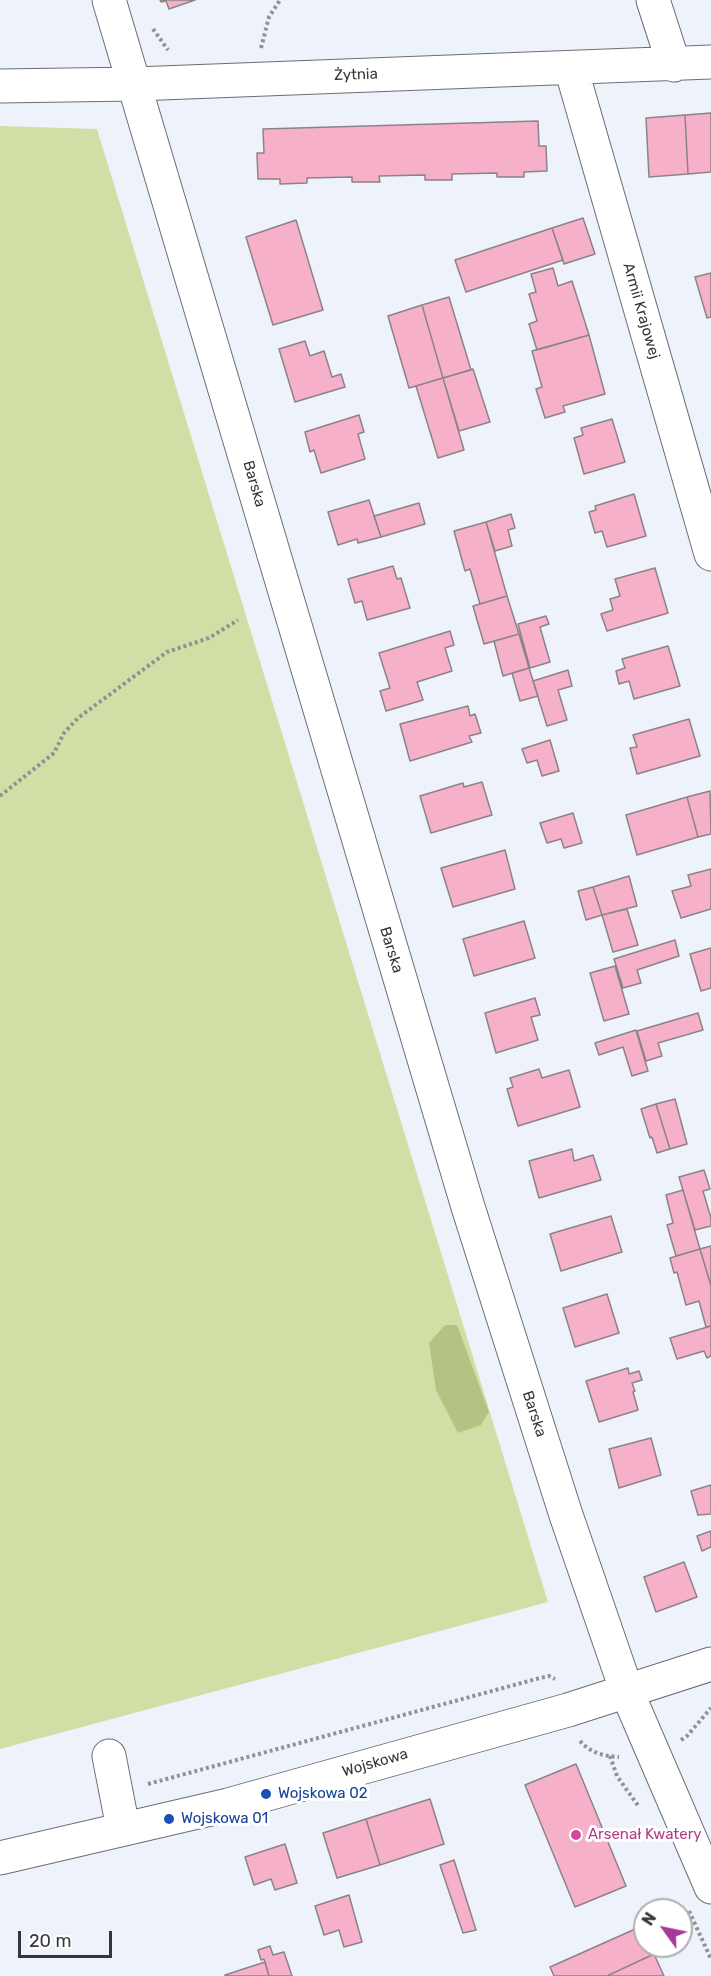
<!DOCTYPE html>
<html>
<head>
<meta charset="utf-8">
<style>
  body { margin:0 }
  #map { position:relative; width:711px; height:1976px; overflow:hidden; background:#eef3fb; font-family:Rubik,sans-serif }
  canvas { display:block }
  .north { position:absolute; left:633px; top:1898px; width:60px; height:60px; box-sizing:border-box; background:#fff; border:2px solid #aeafb0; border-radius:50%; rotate:303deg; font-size:16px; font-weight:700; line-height:24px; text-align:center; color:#343639 }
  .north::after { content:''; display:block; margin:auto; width:21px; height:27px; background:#a63998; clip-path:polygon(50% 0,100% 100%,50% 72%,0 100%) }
  .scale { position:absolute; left:18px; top:1931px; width:94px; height:27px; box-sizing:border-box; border:3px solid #343639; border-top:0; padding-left:8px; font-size:18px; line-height:21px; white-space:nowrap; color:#343639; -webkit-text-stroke:4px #fff; paint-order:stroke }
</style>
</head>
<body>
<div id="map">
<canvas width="711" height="1976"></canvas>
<div class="north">N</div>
<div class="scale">20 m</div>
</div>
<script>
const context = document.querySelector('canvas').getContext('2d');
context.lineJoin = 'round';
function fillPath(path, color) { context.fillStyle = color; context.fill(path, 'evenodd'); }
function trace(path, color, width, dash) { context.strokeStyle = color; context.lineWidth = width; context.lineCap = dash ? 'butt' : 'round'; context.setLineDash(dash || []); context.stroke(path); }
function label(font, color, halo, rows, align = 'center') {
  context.font = font + ' Rubik,sans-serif'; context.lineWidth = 6; context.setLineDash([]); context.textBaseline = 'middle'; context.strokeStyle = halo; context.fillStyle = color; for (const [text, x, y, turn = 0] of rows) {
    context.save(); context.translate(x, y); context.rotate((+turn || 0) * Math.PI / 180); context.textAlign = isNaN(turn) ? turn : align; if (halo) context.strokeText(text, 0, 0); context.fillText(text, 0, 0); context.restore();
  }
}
fillPath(new Path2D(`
  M0,126L97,129L548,1602L0,1749Z`), '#d1dea5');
fillPath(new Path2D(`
  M445,1325H457L489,1412L481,1425L458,1433L436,1390L429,1343Z`), '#b5c382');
const building = new Path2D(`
  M160,0H195L169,9L166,1L161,2Z
  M711,113V172L688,174L685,115Z
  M685,115L688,174L649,177L646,118Z
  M538,121L539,146H546L547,171L524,172V177H497V173L452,174V180H425V175L379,176L380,182H352V177L307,178V183L280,184V179H258L257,153H264L263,129Z
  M583,218L595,254L564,264L552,228Z
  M296,220L323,310L273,325L246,237Z
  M552,228L563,260L466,292L455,260Z
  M553,268L558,286L572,281L589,335L537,350L529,324L537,321L529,294L536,292L531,274Z
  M711,273V317L707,318L695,277Z
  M449,297L471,370L443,378L422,305Z
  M422,305L443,378L409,388L388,316Z
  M589,335L605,394L563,406L565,412L545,418L536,389L542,387L532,351Z
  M305,341L310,356L324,351L332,377L341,374L345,387L295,402L279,349Z
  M473,369L490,422L459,431L443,378Z
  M443,378L464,450L438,458L416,386Z
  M359,415L364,432L358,434L365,459L321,473L314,450L310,452L305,432Z
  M612,419L625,462L584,474L574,438L583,435L581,428Z
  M634,494L646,536L607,547L602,531L595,533L589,512L596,510L595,506Z
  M369,500L381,537L358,543L357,539L338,545L328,512Z
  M419,503L425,524L381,537L374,516Z
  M511,514L515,528L508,530L512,546L495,551L486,522Z
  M486,522L507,596L480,604L470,569L465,571L454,531Z
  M393,566L397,579L401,578L410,608L367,620L362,601L355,603L348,579Z
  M655,568L668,613L607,631L601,614L613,610L610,599L620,596L615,579Z
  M507,596L519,634L484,644L473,606Z
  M546,616L549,624L540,627L550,662L530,668L518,624Z
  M450,631L454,645L445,648L452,671L417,682L423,700L386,711L380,691L390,688L379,653Z
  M519,634L529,668L503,676L494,641Z
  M668,646L680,686L634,699L629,681L619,684L616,671L625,668L622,659Z
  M529,668L538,696L520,701L512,673Z
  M568,670L572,686L558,690L567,720L547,726L533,681Z
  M468,706L470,716L475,714L481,733L469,736L472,742L410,761L400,724Z
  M689,719L700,756L637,774L630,748L637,747L633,735Z
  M550,740L559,771L542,776L537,760L527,763L522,749Z
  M482,782L492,815L431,833L420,796L463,783L464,787Z
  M710,791L711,834L698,837L687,797Z
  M687,797L698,837L637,855L626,815Z
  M573,813L582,843L564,848L561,839L547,843L540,823Z
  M505,850L515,889L453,907L441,868Z
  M711,869V909L681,918L672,891L691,886L688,875Z
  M629,876L637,906L602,915L593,887Z
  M593,887L602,915L586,920L578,891Z
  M627,909L638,945L613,952L602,915Z
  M524,921L535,958L474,976L463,939Z
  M675,940L679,956L637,970L641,983L623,988L614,959Z
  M711,948V988L701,991L690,954Z
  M615,966L629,1014L604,1021L590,973Z
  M535,998L540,1015L531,1017L538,1040L496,1053L485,1013Z
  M698,1013L703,1030L658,1043L662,1056L646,1061L637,1031Z
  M636,1030L648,1071L632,1076L623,1047L599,1055L595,1043Z
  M539,1069L542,1078L569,1070L580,1107L518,1126L507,1089L513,1087L510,1078Z
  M675,1099L687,1144L670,1149L656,1104Z
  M656,1104L670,1149L657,1153L652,1137L650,1138L641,1109Z
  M572,1149L574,1161L593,1155L601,1180L539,1198L529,1161Z
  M704,1170L710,1189L703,1191L711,1218V1226L695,1230L679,1177Z
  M683,1190L700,1249L676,1256L667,1225L673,1223L666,1195Z
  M611,1216L622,1252L561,1271L550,1234Z
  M711,1246V1286L700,1249Z
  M700,1249L711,1286V1326L706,1327L699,1301L686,1305L677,1272L674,1273L670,1258Z
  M607,1294L619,1333L575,1347L563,1308Z
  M711,1326V1356L707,1358L704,1351L677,1359L670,1338Z
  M628,1368L629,1374L639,1371L642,1380L632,1383L635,1391L633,1392L638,1410L599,1422L586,1381Z
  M651,1438L661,1475L619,1488L609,1449Z
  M711,1485V1514L698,1515L691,1491Z
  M711,1531V1547L702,1551L697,1536Z
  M684,1562L697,1597L656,1612L644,1577Z
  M576,1764L626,1886L575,1907L525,1785Z
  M430,1799L444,1844L380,1865L366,1819Z
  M366,1819L380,1865L337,1878L323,1833Z
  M285,1844L297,1883L275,1890L271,1879L254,1885L245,1857Z
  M454,1860L476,1930L463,1933L440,1865Z
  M349,1895L362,1942L344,1947L339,1930L324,1935L315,1906Z
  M642,1926L645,1932V1946H651L654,1954L607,1976H554L550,1967Z
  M270,1946L273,1955L284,1952L292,1976H269L264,1959L261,1960L258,1950Z
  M654,1954L664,1976H607Z
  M265,1962L269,1976H225V1975Z`);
fillPath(building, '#f7b0c9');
trace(building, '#8c8386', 1.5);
const minor = new Path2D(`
  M109,0L468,1207L566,1515L627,1692L711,1887
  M653,0L674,65
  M571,68L711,554
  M0,86L135,84L711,62
  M109,1756L123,1828
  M0,1858L228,1805L568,1710L711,1664`);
trace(minor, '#6a6e74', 35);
trace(new Path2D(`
  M153,29L168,50
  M261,48L269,17L280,0
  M0,796L54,753L64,733L78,718L167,652L209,638L238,620
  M681,1740L687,1736L711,1708
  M580,1741C591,1753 603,1756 619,1757
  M610,1756L617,1776L639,1807
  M148,1784L540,1678L549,1676L555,1679
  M689,1911L711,1959`), '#8e9297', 4, [3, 3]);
trace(minor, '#fff', 33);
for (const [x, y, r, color] of [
  [266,1794,6,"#1a4fb4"],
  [169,1819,6,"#1a4fb4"],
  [576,1835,6,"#d1479c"]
]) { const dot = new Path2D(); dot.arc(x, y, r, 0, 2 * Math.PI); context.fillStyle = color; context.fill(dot); trace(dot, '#fff', 2); }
label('15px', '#343639', '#fff', [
  ["Żytnia",356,75,-2],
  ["Armii Krajowej",641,311,74],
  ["Barska",254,484,74],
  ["Barska",391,950,73],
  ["Barska",534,1414,72],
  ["Wojskowa",375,1763,-16]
]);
label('15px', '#164399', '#fff', [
  ["Wojskowa 02",278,1794],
  ["Wojskowa 01",181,1819]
], 'left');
label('15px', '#b23c85', '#fff', [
  ["Arsenał Kwatery",588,1835]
], 'left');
</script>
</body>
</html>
